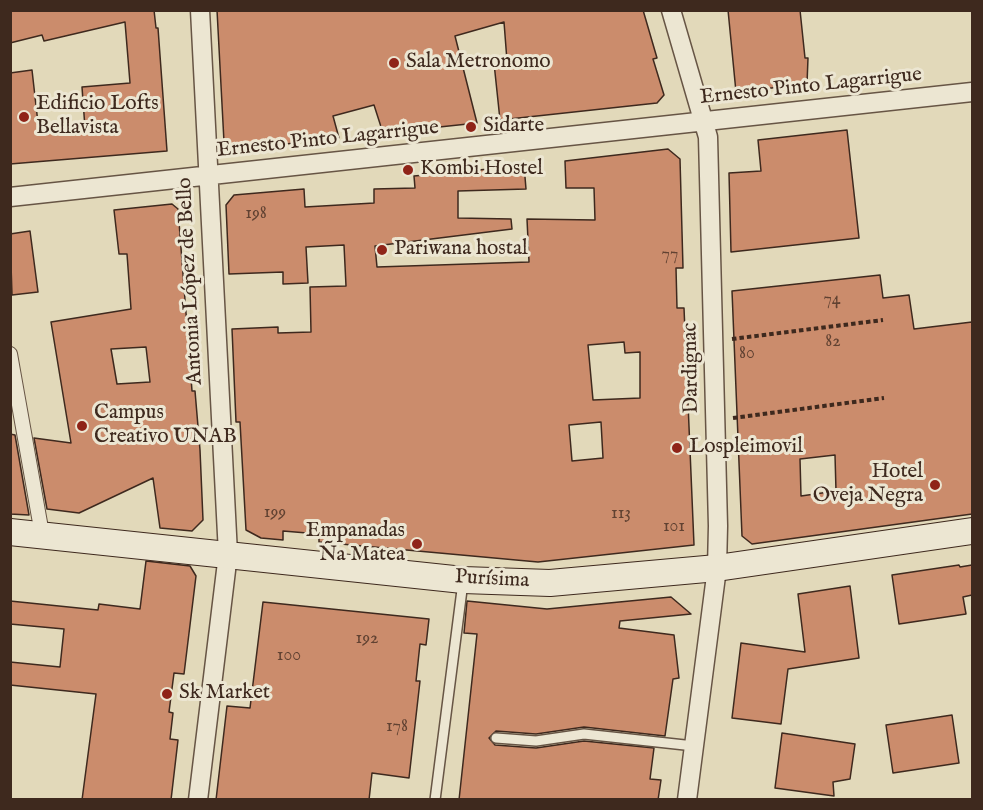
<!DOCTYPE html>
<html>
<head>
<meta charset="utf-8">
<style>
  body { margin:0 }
  #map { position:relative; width:983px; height:810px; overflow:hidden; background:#e2d9ba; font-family:"IM FELL English",serif }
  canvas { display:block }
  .frame { position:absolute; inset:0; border:12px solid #3e291e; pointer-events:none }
</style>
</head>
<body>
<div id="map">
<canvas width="983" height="810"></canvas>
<div class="frame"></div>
</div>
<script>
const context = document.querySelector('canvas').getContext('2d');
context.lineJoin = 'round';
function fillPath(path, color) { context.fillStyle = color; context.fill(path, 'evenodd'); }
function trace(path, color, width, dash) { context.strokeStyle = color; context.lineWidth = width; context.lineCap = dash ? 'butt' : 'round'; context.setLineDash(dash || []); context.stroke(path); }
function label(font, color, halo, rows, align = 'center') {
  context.font = font + ' "IM FELL English",serif'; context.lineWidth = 6; context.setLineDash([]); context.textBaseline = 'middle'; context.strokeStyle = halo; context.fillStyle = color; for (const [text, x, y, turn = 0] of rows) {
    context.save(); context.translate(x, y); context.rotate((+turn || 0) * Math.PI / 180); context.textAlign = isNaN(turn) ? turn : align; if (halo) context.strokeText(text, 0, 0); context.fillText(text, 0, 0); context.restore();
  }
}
const building = new Path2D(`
  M10,10H154L156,28H158L167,151L10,164V73L32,70L39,132L85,128L82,87L130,83L125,22L44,41L42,35L10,43Z
  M217,10H643L657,58L653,59L664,95L657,103L500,120L494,63L507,61L504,22L455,36L477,123L383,133L374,105L333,116L339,138L233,150L224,142Z
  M728,10H800L805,58H808L807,84L736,92Z
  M847,130L859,238L731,252L729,173L761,171L758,140Z
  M668,149L680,159L683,268H676L677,308H684L694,545L538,562L319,542V534L283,531V540L261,538L246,530L240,422H236L232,329L278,327V333L311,332L310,287L346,286L344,245L306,247L308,283L283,284V272L229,274L226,205L234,195L304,189L305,207L374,203V189L415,188L414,176L489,169L490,173L505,170V167L524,165L526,189L458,191V218L511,219L512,229L375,246L377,267L529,262L527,219L595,220L594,188H566L565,161ZM624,342L625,353L640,352V398L593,400L588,345ZM601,422L603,458L572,461L569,425Z
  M172,204L178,209L192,391H195L200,450L203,520L192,531L160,528L153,478L79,513L47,509L34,438L71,443L51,322L131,309L127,254H119L114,210ZM146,347L150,382L117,384L111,349Z
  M30,231L38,292L12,295L10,234Z
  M880,275L883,298L909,295L914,329L972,322V514L752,544L742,536L732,291ZM835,455L836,491L801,496L800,459Z
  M10,434L15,435L29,515L10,514Z
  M146,561L190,566L196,576L184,674L174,673L169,712L173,713L170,739L178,740L171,800H82L96,694L10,685V662L60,667L64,629L10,624V601L98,610L99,604L140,609Z
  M959,565L960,567L972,565V595L963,597L966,614L899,624L892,575Z
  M850,586L859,658L788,669L781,724L732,718L741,643L805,652L798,594Z
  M671,597L691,614L620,621L619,628L674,635L679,678L673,679L665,736L584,727L536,734L496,731L489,738L495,745L536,748L584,741L654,748L650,779L661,780L658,800H459L477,634L464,633L467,601L547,609Z
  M263,602L429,619L426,645L420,644L416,681H420L409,778L372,773L369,800H216L227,706L250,708Z
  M952,715L959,763L893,773L886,725Z
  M782,733L855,744L850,779L833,782L834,796L775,788Z`);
fillPath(building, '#cb8c6c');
trace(building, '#3e291e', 1.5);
const service = new Path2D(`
  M496,738L536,741L584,734L694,746
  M435,800L463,582`);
const pedestrian = new Path2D(`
  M10,354L42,534`);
const minor = new Path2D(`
  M671,10L708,137L718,526L717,568L687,800
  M10,197L972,92
  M198,800L228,554L200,10`);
const secondary = new Path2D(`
  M10,532L463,580L550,583L717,568L972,531`);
trace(service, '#675545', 12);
trace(pedestrian, '#675545', 16);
trace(minor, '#675545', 21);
trace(secondary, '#3e291e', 28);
trace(new Path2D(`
  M732,339L883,320
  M733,418L884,398`), '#3e291e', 4, [4.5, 3]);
trace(service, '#ece6d2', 9);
trace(pedestrian, '#ece6d2', 14);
trace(minor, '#ece6d2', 18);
trace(secondary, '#ece6d2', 26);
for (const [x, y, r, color] of [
  [394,63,6,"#8f2418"],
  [24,117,6,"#8f2418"],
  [471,127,6,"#8f2418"],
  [408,170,6,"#8f2418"],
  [382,250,6,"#8f2418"],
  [82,426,6,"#8f2418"],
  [677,448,6,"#8f2418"],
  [935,485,6,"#8f2418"],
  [417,544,6,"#8f2418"],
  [167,694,6,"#8f2418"]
]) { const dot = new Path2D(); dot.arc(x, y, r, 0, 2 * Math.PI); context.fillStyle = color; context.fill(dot); trace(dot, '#ece6d2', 2); }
label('18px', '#614232', null, [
  ["198",256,214],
  ["77",670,255],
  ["74",832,300],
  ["82",833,342],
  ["80",747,354],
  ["199",275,513],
  ["113",621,514],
  ["101",674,527],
  ["192",367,639],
  ["100",289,656],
  ["178",397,727]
]);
label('21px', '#3e291e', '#ece6d2', [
  ["Sala Metronomo",406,63],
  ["Edificio Lofts",36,105],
  ["Bellavista",36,129],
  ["Sidarte",483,127],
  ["Kombi Hostel",420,170],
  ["Pariwana hostal",394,250],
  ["Campus",94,414],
  ["Creativo UNAB",94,438],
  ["Lospleimovil",689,448],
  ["Hotel",923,473,"right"],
  ["Oveja Negra",923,497,"right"],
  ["Empanadas",405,532,"right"],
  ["Ña Matea",405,556,"right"],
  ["Sk Market",179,694]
], 'left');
label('21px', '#3e291e', '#ece6d2', [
  ["Ernesto Pinto Lagarrigue",811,87,-6],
  ["Ernesto Pinto Lagarrigue",328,140,-6],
  ["Antonia López de Bello",191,281,-93],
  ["Dardignac",692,368,-91],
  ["Purísima",492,580,3]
]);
</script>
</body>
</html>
